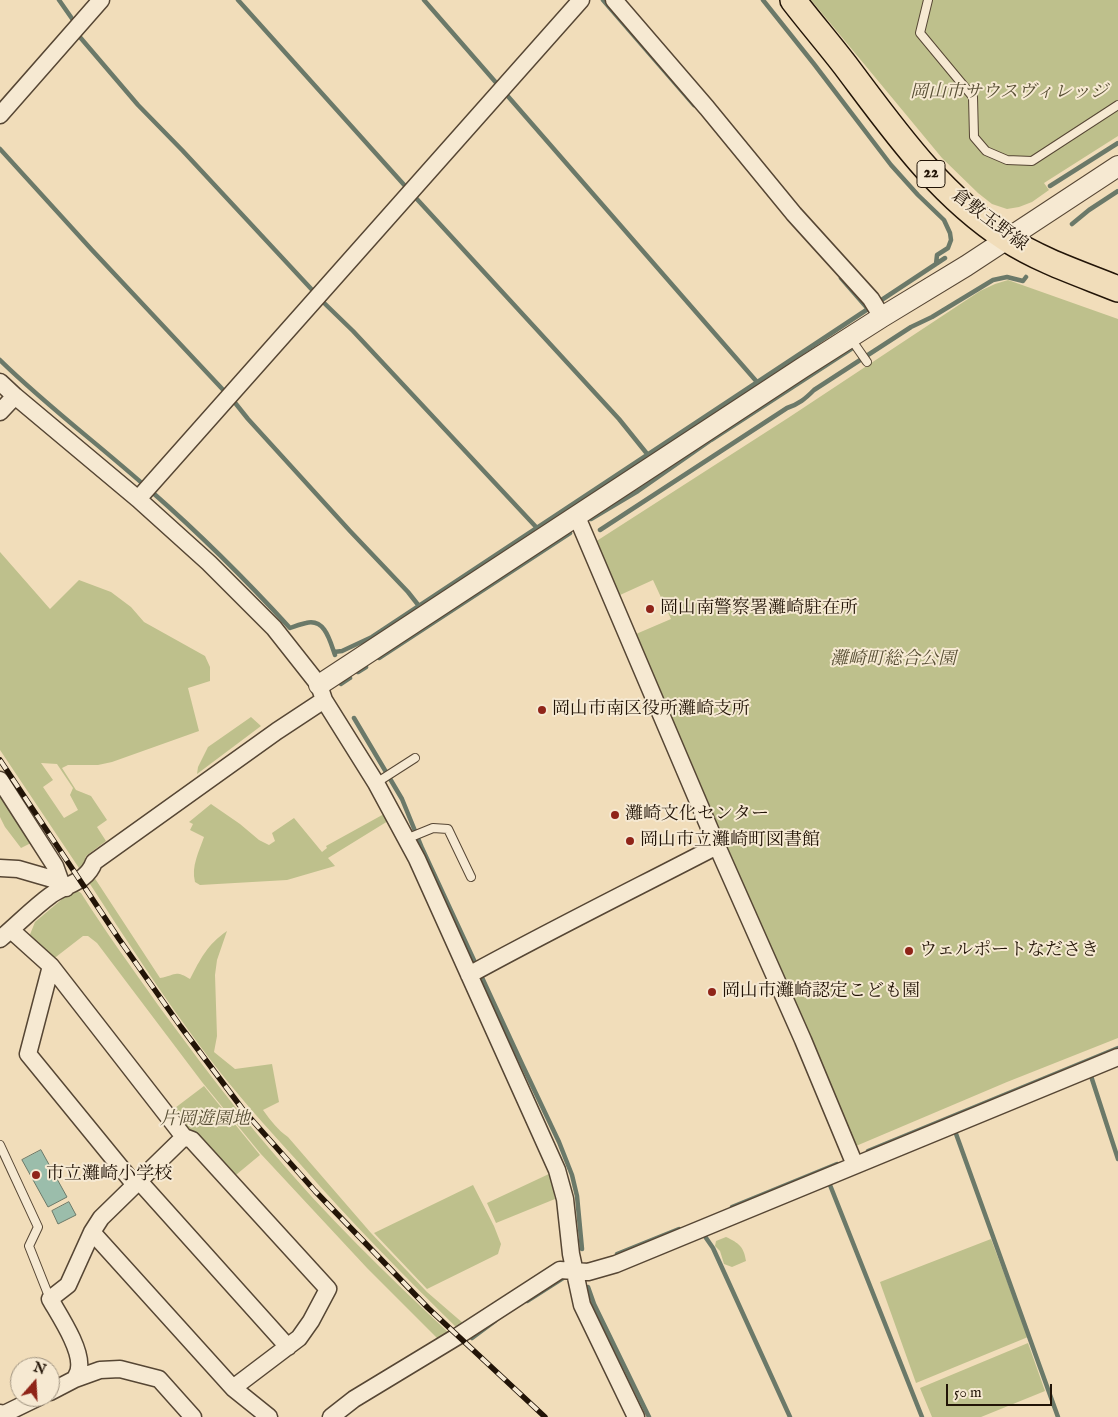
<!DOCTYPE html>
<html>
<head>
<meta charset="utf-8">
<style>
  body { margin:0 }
  #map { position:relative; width:1118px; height:1417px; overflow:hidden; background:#f1ddba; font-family:"IM FELL English",serif }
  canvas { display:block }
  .north { position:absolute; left:10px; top:1357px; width:50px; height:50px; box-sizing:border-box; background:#f6e9d2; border:1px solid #a19481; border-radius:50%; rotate:19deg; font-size:14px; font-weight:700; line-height:20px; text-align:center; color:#221407 }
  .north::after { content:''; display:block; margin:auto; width:18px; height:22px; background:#8f2418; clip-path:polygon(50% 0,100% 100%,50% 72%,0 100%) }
  .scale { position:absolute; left:946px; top:1384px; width:106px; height:22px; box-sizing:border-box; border:2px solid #221407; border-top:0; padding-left:6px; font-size:15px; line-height:18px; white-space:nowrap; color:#221407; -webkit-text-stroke:4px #f6e9d2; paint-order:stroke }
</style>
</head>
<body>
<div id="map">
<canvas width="1118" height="1417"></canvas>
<div class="north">N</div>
<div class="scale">50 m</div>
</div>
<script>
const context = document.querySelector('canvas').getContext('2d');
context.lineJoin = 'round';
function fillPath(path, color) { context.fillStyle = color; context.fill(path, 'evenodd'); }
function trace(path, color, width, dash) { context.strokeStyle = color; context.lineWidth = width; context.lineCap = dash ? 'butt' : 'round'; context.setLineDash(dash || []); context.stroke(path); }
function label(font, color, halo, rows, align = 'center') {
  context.font = font + ' "IM FELL English","Noto Serif JP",serif'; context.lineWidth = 4; context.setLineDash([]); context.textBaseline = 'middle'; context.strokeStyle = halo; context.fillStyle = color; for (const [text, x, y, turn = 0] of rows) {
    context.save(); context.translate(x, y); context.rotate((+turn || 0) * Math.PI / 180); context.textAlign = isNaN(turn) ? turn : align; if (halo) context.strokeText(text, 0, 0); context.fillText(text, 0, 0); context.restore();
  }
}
fillPath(new Path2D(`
  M811,0H1118V136L1044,183L1049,190L1032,202L1019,207L1007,209L992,204L978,193L942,158Z
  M1008,280L1118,319V1038L1007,1082L856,1146L636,634L671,619L653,580L620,595L595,542L788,418L980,291L995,284Z
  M0,552L50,609L79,580L111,592L131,607L144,622L205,656L210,667V681L188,688L199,731L112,762L98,765H68L62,768L76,790L91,796L107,820L97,827L106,841L86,856L83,865L79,868L0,750ZM41,763L57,764L73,788L70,795L78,810L64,818L43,787L53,780Z
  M251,717L261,726L197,774L198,767L208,747Z
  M0,791L33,842L21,848L5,827L0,817Z
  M211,804L240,824L259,840L269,845L275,841L272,833L294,818L322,852L327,848L326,846L384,814L388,821L328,858L335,866L287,880L200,885L195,882C191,866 199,852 204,837L190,830L193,824L189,822Z
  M94,877L160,978C175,976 174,969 190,979C201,958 207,945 227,931L217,960L215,975L217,1036L214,1052L235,1069L272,1064L279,1102L263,1110C271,1121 278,1130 288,1137L371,1233L427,1292L464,1324L458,1329C404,1276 351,1222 301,1165C267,1128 233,1090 203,1050C162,995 125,938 88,881Z
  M76,890L81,893C105,931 132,968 158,1005C194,1054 230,1102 269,1148C325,1215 388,1276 451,1335L440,1341L367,1268L260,1153L202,1082L97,943L88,936H83L52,960L29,937L35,922L67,895Z
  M204,1086L260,1155L231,1179L171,1111Z
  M551,1173L555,1199L496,1223L487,1203Z
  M473,1185L494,1226L501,1244L498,1254L427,1289L374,1233Z
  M726,1237C739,1243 744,1247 746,1261L732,1267L724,1264L720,1251L715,1246L716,1241Z
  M991,1239L1028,1337L916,1383L882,1288L880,1282Z
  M1028,1343L1045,1391L981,1417H932L920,1388Z`), '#bec08c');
const water = new Path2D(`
  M41,1150L67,1197L48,1207L22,1160Z
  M69,1202L76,1215L58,1224L52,1211Z`);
fillPath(water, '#9bbdab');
trace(water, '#6b7969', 1);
trace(new Path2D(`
  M59,0L73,20
  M238,0L415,197L619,419L648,455
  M424,0L757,382
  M603,0L694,105
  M763,0L814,64L891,165L918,195L944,220L950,233L951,240L948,248L937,255L936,264
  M79,36L138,105L182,150L315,293
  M0,149L92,250L227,394
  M1050,186L1118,143
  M1072,224L1089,210L1118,191
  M841,278L868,309
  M320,299L353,331L537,528
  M0,360C48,407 102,447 152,492C201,535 246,580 290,628C295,626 301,624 306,623C325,618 330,641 335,655
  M232,399L248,419L350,531L408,592L419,606
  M591,519L638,491L711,440L851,349
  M600,530L787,408C799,404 805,399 814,390L911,327L932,317L993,280L1007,277L1023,281L1026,277
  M334,652L342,651L372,637L945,258
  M379,658L570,533
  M358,672L366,667
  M341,684L350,678
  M354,718L402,799L422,848L522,1064L559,1142L572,1175L577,1196L582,1249
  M1091,1076L1118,1159
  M955,1131L1058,1417
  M868,1151L1118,1048
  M830,1185L922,1417
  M732,1207L837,1164
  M704,1235L713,1248L790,1417
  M617,1254L679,1229
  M588,1287L594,1304L649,1417
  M527,1301L563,1278
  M472,1338L495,1321`), '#6b7969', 4.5);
const service = new Path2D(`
  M928,0L920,33L973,97L974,137L986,151L1007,160L1032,161L1118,105
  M851,339L867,362
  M376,783L415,758
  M406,839L433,828L448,829L471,877
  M0,1145L38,1227L29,1246L50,1299`);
const minor = new Path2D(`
  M614,0L707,108L794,214L871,299L882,317
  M0,115L101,0
  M0,382L15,396L138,499L209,563L274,628L319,685L324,700L376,783L417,859L557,1170L565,1199L571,1254L582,1305L636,1417
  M0,412L15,396
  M138,499L581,0
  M577,517L717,846L803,1040L855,1165
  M0,780L55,866L60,880L66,888
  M0,868L18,869L56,880H60
  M11,930L51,966L184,1137L101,1218L92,1232L68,1285L50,1299C59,1315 82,1349 79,1368C79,1372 76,1376 75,1379L50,1392
  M0,939C17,925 33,908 51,895C67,884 87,882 94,862L277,731L324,700
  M51,966L28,1054L135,1185
  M469,975C551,930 634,889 717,846
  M184,1137L192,1140L328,1289L311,1321L299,1338L233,1388
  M139,1181L288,1347
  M92,1232L233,1388L269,1417
  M75,1379L100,1370L120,1369L159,1379L193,1417
  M0,1413L4,1414L39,1397
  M331,1417L354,1399L458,1336L560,1270L588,1272L616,1264L1118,1057`);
const tertiary = new Path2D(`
  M319,685L802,368L882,317L966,266L1118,166`);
const primary = new Path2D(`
  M793,0C810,22 828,43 845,65C894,130 938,194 1007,239C1041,261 1081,274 1118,289`);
trace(service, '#564634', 10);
trace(minor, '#564634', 19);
trace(tertiary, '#564634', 22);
trace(primary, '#221407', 28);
trace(service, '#f6e9d2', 8);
trace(minor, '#f6e9d2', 16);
trace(tertiary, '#f6e9d2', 20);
trace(primary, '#f1ddba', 25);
const rail = new Path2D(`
  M0,760L119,939L181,1027L244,1111L315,1191L428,1308L545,1417`);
trace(rail, '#221407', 5.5);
trace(rail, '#f6e9d2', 4, [11]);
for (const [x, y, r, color] of [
  [650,609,5,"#8f2418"],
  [542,710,5,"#8f2418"],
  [615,815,5,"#8f2418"],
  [630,841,5,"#8f2418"],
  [909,951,5,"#8f2418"],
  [712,992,5,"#8f2418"],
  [36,1175,5,"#8f2418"]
]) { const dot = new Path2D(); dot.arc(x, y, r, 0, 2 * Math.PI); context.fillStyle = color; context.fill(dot); trace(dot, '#f6e9d2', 2); }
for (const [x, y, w] of [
  [931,174,28]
]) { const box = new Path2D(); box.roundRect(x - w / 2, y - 13.5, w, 27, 4); context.fillStyle = '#f6e9d2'; context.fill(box); trace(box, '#221407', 1); }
label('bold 16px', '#221407', null, [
  ["22",931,174]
]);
label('italic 18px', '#595036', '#f6e9d2', [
  ["岡山市サウスヴィレッジ",1009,93],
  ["灘崎町総合公園",893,660],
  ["片岡遊園地",205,1120]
]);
label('18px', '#221407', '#f6e9d2', [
  ["倉敷玉野線",989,221,37]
]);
label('18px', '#221407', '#f6e9d2', [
  ["岡山南警察署灘崎駐在所",660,609],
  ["岡山市南区役所灘崎支所",552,710],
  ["灘崎文化センター",625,815],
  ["岡山市立灘崎町図書館",640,841],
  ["ウェルポートなださき",919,951],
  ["岡山市灘崎認定こども園",722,992],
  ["市立灘崎小学校",46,1175]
], 'left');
</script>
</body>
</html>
